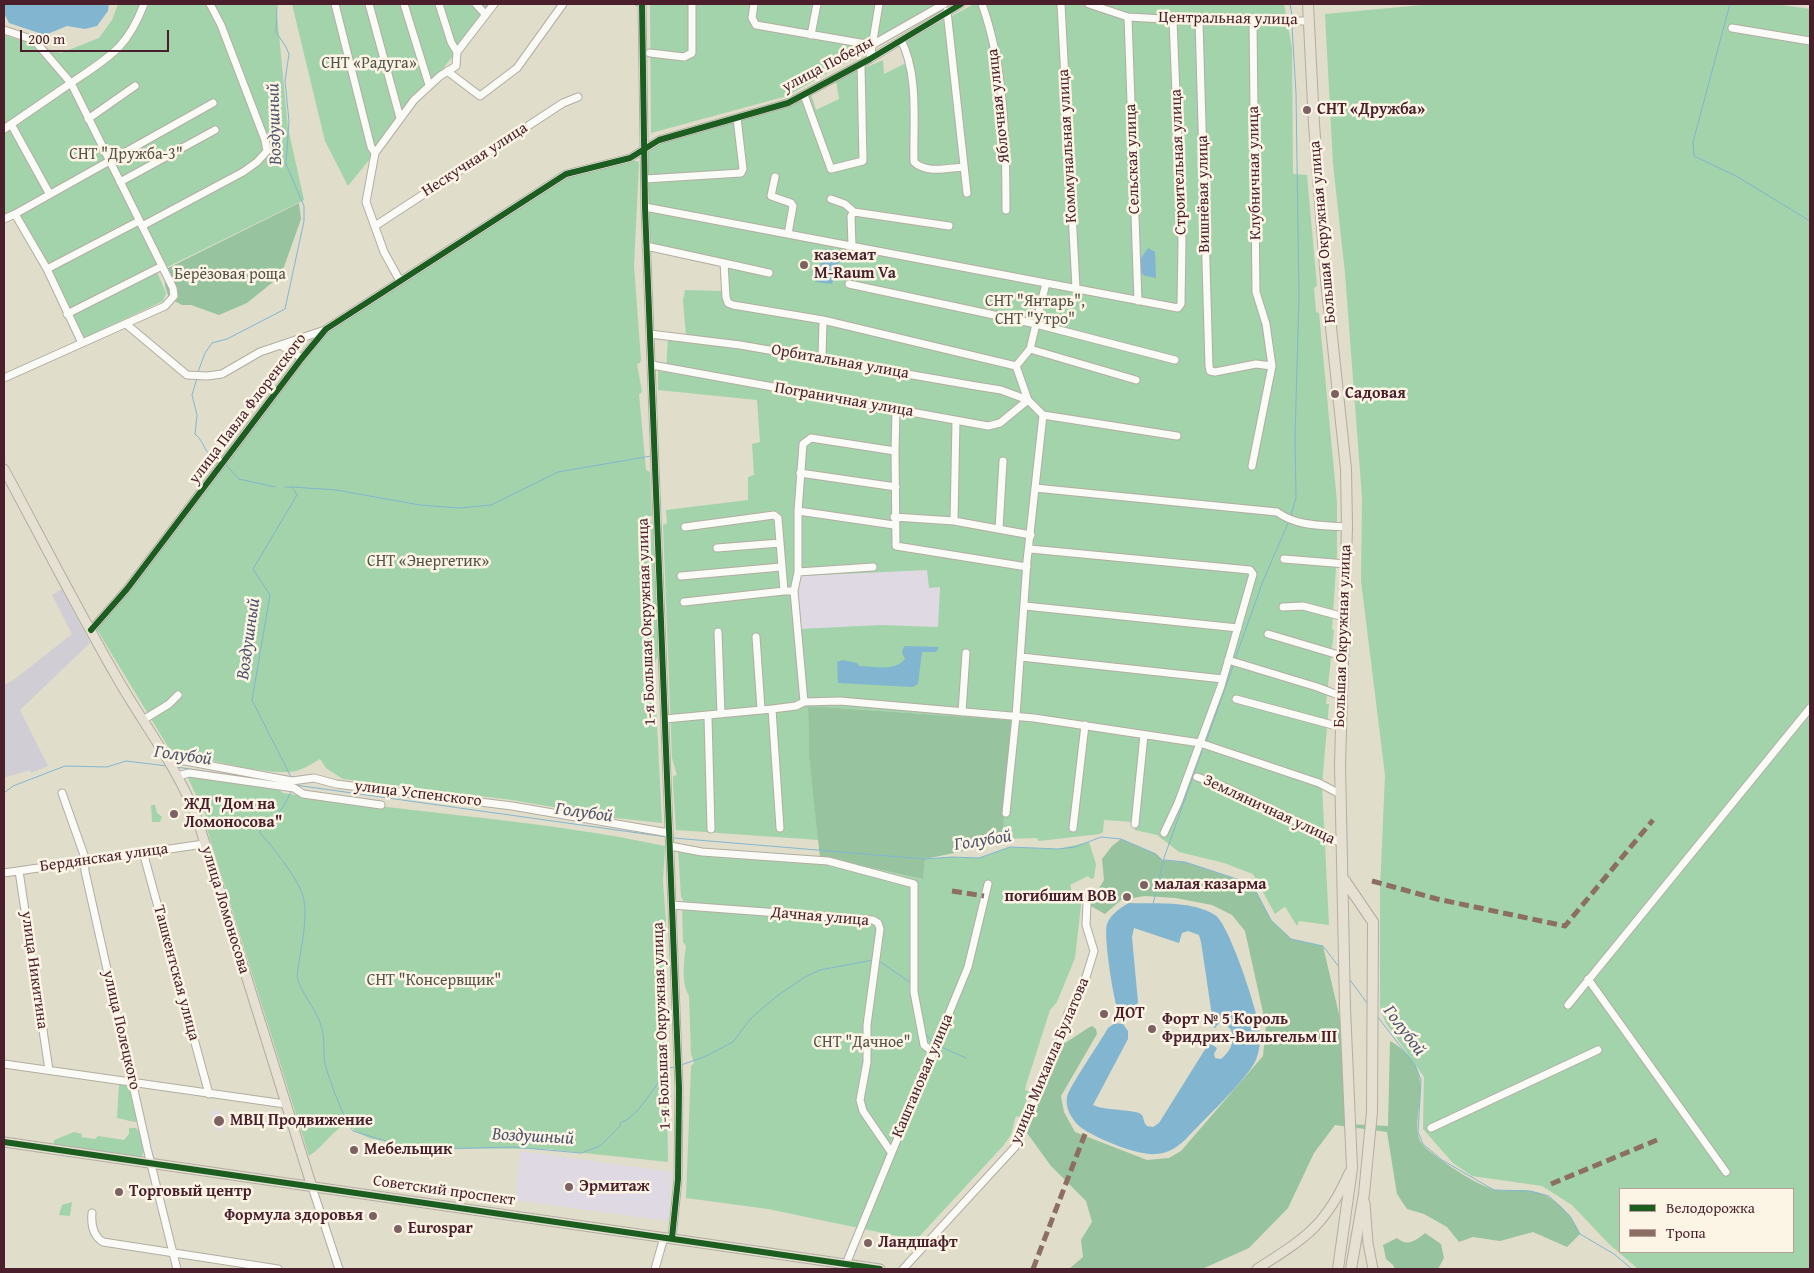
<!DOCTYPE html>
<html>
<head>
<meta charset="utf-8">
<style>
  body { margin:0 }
  #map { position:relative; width:1814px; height:1273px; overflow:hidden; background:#e0ddca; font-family:"Gentium Book Plus",serif }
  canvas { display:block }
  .frame { position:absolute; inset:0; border:5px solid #4a1f2b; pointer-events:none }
  .legend { position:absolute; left:1619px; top:1188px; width:175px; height:65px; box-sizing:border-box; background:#fcf5e5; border:1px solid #b59f9b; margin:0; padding:6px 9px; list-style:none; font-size:15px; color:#4a1f2b }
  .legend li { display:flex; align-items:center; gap:10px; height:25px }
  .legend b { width:25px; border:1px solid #b59f9b }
  .scale { position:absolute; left:20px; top:30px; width:149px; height:22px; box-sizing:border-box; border:2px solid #4a1f2b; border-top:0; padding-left:6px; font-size:15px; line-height:18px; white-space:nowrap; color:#4a1f2b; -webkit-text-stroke:4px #fcf5e5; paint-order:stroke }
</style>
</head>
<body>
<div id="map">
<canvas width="1814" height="1273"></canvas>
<div class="frame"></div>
<ul class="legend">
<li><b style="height:6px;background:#1b5e20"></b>Велодорожка</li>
<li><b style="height:6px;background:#8d6e63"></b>Тропа</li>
</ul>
<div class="scale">200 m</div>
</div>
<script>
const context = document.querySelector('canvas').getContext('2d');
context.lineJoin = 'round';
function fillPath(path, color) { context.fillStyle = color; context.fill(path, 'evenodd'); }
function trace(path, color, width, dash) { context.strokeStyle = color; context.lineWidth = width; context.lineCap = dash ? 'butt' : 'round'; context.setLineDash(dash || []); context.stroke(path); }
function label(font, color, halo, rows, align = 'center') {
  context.font = font + ' "Gentium Book Plus",serif'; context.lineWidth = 5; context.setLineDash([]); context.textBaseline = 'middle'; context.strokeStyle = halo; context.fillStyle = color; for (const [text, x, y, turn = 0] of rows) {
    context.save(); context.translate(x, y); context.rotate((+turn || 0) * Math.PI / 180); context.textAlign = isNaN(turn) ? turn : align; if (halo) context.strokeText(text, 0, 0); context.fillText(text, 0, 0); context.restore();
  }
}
fillPath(new Path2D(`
  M928,570L940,586L939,627L881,625L799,630L798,576Z
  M220,1110L225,1129L216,1131L211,1112Z
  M520,1151L672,1172L668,1221L515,1200Z`), '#ded9e2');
fillPath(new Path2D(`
  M62,589L90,643L20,710L48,766L31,773L30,770L4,778V685L15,679L72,634L52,595Z`), '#d0ced4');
fillPath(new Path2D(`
  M118,4H276L288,128L304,200L157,272L166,293L163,301L82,339L14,211L4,216V35L61,53L99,38L112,20Z
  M292,4H495L348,186L325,141Z
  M650,4H948L787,96L651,133Z
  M974,4H1284L1292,48L1293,174L1307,175L1317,286L1314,288L1316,312L1319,313L1337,502V553L1332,629L1334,630L1326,704H1329L1322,785L1329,925L1299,921L1297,926L1286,908L1284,907L1275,914L1253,874L1224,863L1179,852L1157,835L1135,830L1134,822L1104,820L1103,832L1100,834L1039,841L1037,838L1002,839L1010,720L808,706L809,757L819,840L676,830L673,783V776L677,775L672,758L663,525L667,523L666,510L748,500V477L754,475L752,444L760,442L757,400L658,390V371L666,372L668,336L686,337L683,300L685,290L722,291L725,261L654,249C643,217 647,181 648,146L811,94L816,110L839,99L836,80L883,60L884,74L906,63L905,43L909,39ZM927,570L929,588L940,587L938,627L881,625L799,629L798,576Z
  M1433,4H1774L1810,9V1269H1638L1608,1243L1572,1205L1542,1186L1472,1176L1453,1163L1423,1129L1424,1077L1386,1023L1380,1010V890L1385,775L1361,581L1362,498L1345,273L1333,164L1325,14ZM1620,1189H1793V1252H1620Z
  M627,161H638L639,164L634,266L641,360L640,363L637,364L642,392L639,394L646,470L650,472L652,516H648V519L653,523L658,656L654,664L662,823L616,818L512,800L343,779L326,768L320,759C313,763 304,769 296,771C269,777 198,757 170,750L96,628L329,328L555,180Z
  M187,776L278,789L283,793C409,813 539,819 665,846L663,882L666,920L664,1010L666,1044L664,1064L667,1079L668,1162L547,1149L417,1148L369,1138L355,1131L347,1123C332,1131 324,1146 309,1156L205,823L207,818Z
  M151,805H155L157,813L162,817L160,822H152Z
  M1089,842L1096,864L1094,878L1091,879L1088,876L1070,885L1072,892L1082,897L1075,958L1057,1002L1050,1010L1026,1085L1025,1090L1030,1092L1020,1117L1016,1116L1011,1135L1003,1146L916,1240L768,1209L686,1198L691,1066L694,1063L691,1054L689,996C681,982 684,960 686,946L683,942L682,906L684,902L681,897L678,848L820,857L922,879L925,859L952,857L979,858L1010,847L1058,849Z
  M119,1084L129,1085L138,1120L135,1122L117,1118Z
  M129,1128H136C142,1134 145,1149 142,1157L54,1144V1140L74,1132L82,1134L81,1137L95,1139L98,1136L124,1140L129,1134Z
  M72,1202L70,1216L59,1215L62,1205Z`), '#a2d3ab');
fillPath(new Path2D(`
  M299,203L301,219L284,267L273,282L247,303L219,315L191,305H182L169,298L165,286L164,270Z
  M808,706L1011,720L1002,843L925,859L923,879L820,857L809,757Z
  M1121,839L1156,854L1162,860L1185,862L1252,884L1271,920L1291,939L1323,946L1341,1023L1347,1124L1388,1126L1390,1041C1447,1073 1402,1122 1424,1146C1436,1158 1479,1187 1496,1190C1507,1192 1519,1189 1530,1191C1553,1194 1571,1213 1580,1234L1567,1247L1533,1232L1500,1241L1473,1237L1459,1242L1447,1227L1424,1214L1407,1209L1397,1194L1387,1132L1335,1125L1314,1153L1288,1208L1249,1248L1202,1269H1069L1083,1257L1081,1240L1092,1222L1086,1201L1051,1166L1027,1133L1062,1045L1088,1028L1092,1026L1096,1029L1097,1034L1061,1096L1064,1112L1075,1132L1147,1160L1169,1158L1181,1151L1263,1056L1266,1026L1245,931L1232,915L1212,905L1176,898L1145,896L1121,900L1105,914L1089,905L1104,880L1102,859L1112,846Z
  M1425,1233L1441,1244L1444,1258L1438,1269H1395L1393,1265L1386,1259L1383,1245L1397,1238C1408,1247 1415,1241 1425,1233Z`), '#97c39f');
fillPath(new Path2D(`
  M4,4H109L108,11L97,26L85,29L67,26L45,35L9,23L4,13Z
  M1148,248L1155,252L1156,278L1145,276L1139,271V261Z
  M825,249L836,250L842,253L832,284L815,282Z
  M904,646L939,647L936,652H922L918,684L913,687L838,683L837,662L842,660L857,663L859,666C875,666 894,672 905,659L902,653Z
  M1129,903C1156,904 1191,900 1215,915C1229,924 1256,1007 1259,1026C1261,1038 1260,1049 1256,1060C1245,1082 1204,1119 1186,1139C1176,1148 1169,1153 1156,1154C1138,1156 1091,1137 1078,1125C1071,1118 1065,1107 1067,1097C1069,1087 1101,1041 1108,1028L1115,1023L1123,1024L1128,1031V1039L1093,1105C1105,1111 1137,1109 1142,1115C1144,1118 1143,1122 1147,1126L1153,1127L1159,1123L1209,1043L1217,1048L1214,1054L1215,1058L1221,1059C1234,1049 1240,1029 1220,1022L1215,1028L1210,1026L1212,1016L1201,942L1199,935L1188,931L1182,933L1179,943L1134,928L1132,937L1138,1002L1134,1010L1125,1017L1119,1014C1114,1003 1103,935 1107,924C1110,915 1121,907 1129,903Z`), '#82b6d0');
trace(new Path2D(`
  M633,4L638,6
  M1290,4L1292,15
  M1730,4L1693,142L1694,156L1736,176L1810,221
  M198,372L205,353L212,343L227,339L285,309L304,221V206L286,164L289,121L285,81L289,54L286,47L276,32L277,4
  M197,378L192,395L197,415L195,434C207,444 202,455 221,461
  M226,465L239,479L275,487
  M285,487H292L297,495L253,569L270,595L252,700L291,777
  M292,487L336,490L420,505L459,508L491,505L558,472L651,456
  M1291,515L1296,498L1295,437L1299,297L1296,93L1292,27
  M1235,659L1263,581L1289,521
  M1206,742L1233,666
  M176,767L283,783
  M295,785L667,837
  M292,790C284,807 276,820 260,830V833C273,847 301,882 304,900C308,925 299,953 297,977C302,996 318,1010 322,1029C325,1040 323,1052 325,1064C328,1076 345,1123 353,1131L405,1147L435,1149L514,1147L581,1153L600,1146L620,1126L621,1122C636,1120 658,1081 669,1068L675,1067
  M4,793L13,786L65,766L107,767L126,761L167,766
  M673,838L925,859L952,857L979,858L1010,847L1058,849L1075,847L1101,837L1121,839L1156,854L1162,860
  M1165,860L1185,862L1252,884L1271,920L1291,939L1323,946L1339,967
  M1153,904L1164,858L1203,748
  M879,961L911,983
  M1350,980L1367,1003
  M917,989L921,1012
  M1377,1016L1415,1065L1421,1080L1418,1132L1423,1144L1442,1160L1494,1190L1530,1191L1549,1196L1570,1216L1580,1234L1614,1254L1632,1269
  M925,1033L933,1043
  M939,1046L966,1058
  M681,1065L704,1057L733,1042L751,1018L777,996L805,977L820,970L873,960`), '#82b6d0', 1);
const minor = new Path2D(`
  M335,4L371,147L375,153
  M369,4L400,118
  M404,4L429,85
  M439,4L451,42L457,52
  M476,4L485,14
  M642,4L645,207L679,1088L678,1179L672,1238
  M754,4L752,18L756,25L872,45L944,4
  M982,4C1005,68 1006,143 1006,210
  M1061,4L1076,288
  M1089,4L1128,17L1199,21H1309
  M947,11L967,193
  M1128,17L1138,301
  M1199,21L1209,366L1210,371L1215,372L1256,364L1272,366
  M1732,28L1810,41
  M4,30L34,40L71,83C109,57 127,49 144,4
  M811,35L817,4
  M901,40C919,75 913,123 914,162C927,174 947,168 964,167
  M650,53L684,57L692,53V4
  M870,59L879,4
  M447,71L480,96L517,68L563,4
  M804,95L831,169L863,161L861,64
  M88,119L135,86
  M11,124L49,193
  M4,129L71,83L173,288L174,296L165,306L4,378
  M775,177L771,196L791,203L793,206L788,234
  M645,179L741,173L743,169L737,118
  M120,182L215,130
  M831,199L845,204L854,212L949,226
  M645,207L1178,308L1181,304L1182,242L1173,20
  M4,219L15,214
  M142,226L243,172L257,162L267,151L265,140L221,25L210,4
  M375,226L563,103L578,97
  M646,246L724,263L726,297L728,303L733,305L823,320L1016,366
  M852,246L851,216L854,212
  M724,263L769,273
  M47,269L15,214L213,103
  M400,281L384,252L366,202L375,153L414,100L440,76L456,66L457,52L494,4
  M849,284L1036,324L1046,283
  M67,314L162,266
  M126,324L187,375L207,376L222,374L260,352L325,330
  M650,334L740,345L976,386L1001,390L1028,400
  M82,343L47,269L139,221
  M282,346L302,358
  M822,359L823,320
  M652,365L988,426L1000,423L1028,400
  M1136,380L1030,349L1036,324L1175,360
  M1043,415L1177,436
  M956,421L954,521L1031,535
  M895,451L896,410
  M1252,466L1272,366L1266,324L1256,292L1253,20
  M800,473L896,487
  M1035,488L1277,512C1298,527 1322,525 1347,527
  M798,511L894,525
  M894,517L954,521
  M685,527L774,515L778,518L784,591H794
  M999,529L1003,461
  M717,548L780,543
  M1030,549L1250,570L1253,574L1221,686L1178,803L1164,833
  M1284,559L1346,564
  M798,572L873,567
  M681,576L781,567
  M684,602L784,591
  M1025,606L1238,628
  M1283,607L1303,606L1344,617
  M91,630L127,589L302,358L326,329L566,174L630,158L659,140L788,103L870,59L961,4
  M718,632L721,714
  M1268,634L1342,656
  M756,637L761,709
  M1021,657L1223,679
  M1228,660L1317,687L1341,696
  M1236,699L1340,727
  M804,702L794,591L798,572V511L803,444L811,438L895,451L896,546L1027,567
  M772,709L780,828
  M962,712L966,653
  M708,717L711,829
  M665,719L772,709L796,706L804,702L840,701L1034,718L1200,743L1319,783L1340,794
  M143,720L169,704L178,695
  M169,758L292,781L314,778L336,784L512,806L669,833
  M178,776L189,773L294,788L303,794L381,805
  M1197,777L1227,788L1342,843
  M62,793L84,855L85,871L147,1148L177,1269
  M1006,813L1016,716L1027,561L1043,415L1028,400L1016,366L1030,349
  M1135,824L1144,735
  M1073,828L1085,725
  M670,846L702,852L828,861L914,884V992L924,1045L933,1052
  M143,852L209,1094
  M19,871L49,1070
  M4,873L204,844
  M672,905L873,920L878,923L880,929L867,1025V1062L860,1100L863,1111L891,1152
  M1588,979L1726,1172
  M1568,1005L1810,708
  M4,1064L285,1104
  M1431,1128L1598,1050
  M312,1187L339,1269
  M92,1213C91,1224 93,1236 103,1242L278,1269
  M846,1264L968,967L988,884
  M655,1269L664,1237
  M903,1269L1015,1147L1062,1037L1068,1013L1082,990L1094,951L1086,925L1087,903`);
const major = new Path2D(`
  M4,469C41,538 77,608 116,676C143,724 177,766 197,818L312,1187
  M4,1142L880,1269
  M1365,1203L1368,1243L1373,1269
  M1257,1269C1305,1238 1325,1227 1349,1173`);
const highway = new Path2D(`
  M1308,4L1314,124L1326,280L1346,469L1347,527L1340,764L1345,1008L1352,1168L1338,1269
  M1343,878L1373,922L1372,1112L1364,1194L1351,1269`);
trace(minor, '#b3ada2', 9);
trace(major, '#b3ada2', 11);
trace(highway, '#b3ada2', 12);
trace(minor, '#fafaf7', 7);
trace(major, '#e6e0d3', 9);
trace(highway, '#e6e0d3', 10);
trace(new Path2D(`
  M1372,881L1437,899L1565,926L1653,820
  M952,891L984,896
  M1551,1184L1657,1140
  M1033,1269L1085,1134`), '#8d6e63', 5, [10, 5]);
trace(new Path2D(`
  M642,4L645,207L679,1088L678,1179L672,1238
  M91,630L127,589L302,358L326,329L566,174L630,158L659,140L788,103L870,59L961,4
  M4,1142L880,1269`), '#1b5e20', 6);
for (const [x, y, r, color] of [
  [1307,110,5,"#7e6263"],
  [804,265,5,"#7e6263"],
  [1335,394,5,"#7e6263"],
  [174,814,5,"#7e6263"],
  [1144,885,5,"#7e6263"],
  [1127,897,5,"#7e6263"],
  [1104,1014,5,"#7e6263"],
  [1152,1029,5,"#7e6263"],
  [219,1121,6,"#7e6263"],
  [354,1150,5,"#7e6263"],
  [569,1187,5,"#7e6263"],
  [119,1192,5,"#7e6263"],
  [373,1216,5,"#7e6263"],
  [398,1229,5,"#7e6263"],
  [868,1243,5,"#7e6263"]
]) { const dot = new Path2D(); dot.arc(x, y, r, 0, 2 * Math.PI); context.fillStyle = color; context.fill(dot); trace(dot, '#fcf5e5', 2); }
label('16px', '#4a1f2b', '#fcf5e5', [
  ["Центральная улица",1228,19,1],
  ["улица Победы",828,65,-28],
  ["Яблочная улица",999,106,-96],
  ["Коммунальная улица",1068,146,-93],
  ["Сельская улица",1133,159,-92],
  ["Нескучная улица",475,160,-33],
  ["Строительная улица",1179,162,-92],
  ["Клубничная улица",1255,173,-91],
  ["Вишнёвая улица",1204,194,-91],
  ["Большая Окружная улица",1323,232,-95],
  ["Орбитальная улица",840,362,10],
  ["Пограничная улица",844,400,10],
  ["улица Павла Флоренского",248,409,-53],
  ["1-я Большая Окружная улица",647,622,-92],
  ["Большая Окружная улица",1343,636,-88],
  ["улица Успенского",418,794,7],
  ["Земляничная улица",1269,810,25],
  ["Бердянская улица",104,858,-8],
  ["улица Ломоносова",225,910,73],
  ["Дачная улица",820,917,5],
  ["улица Никитина",34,970,82],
  ["Ташкентская улица",176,973,75],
  ["1-я Большая Окружная улица",662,1026,-92],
  ["улица Полецкого",121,1030,77],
  ["улица Михаила Булатова",1050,1061,-67],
  ["Каштановая улица",923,1076,-67],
  ["Советский проспект",444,1191,8]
]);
label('16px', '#55524a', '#fcf5e5', [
  ["СНТ «Радуга»",369,64],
  ["СНТ \"Дружба-3\"",126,155],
  ["Берёзовая роща",230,275],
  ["СНТ \"Янтарь\",",1035,302],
  ["СНТ \"Утро\"",1035,320],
  ["СНТ «Энергетик»",428,562],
  ["СНТ \"Консервщик\"",434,981],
  ["СНТ \"Дачное\"",862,1043]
]);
label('bold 16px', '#4a1f2b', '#fcf5e5', [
  ["СНТ «Дружба»",1317,110],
  ["каземат",814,256],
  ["M-Raum Va",814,274],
  ["Садовая",1345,394],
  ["ЖД \"Дом на",184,805],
  ["Ломоносова\"",184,823],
  ["малая казарма",1154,885],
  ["погибшим ВОВ",1117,897,"right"],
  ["ДОТ",1114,1014],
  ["Форт № 5 Король",1162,1020],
  ["Фридрих-Вильгельм III",1162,1038],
  ["МВЦ Продвижение",230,1121],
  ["Мебельщик",364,1150],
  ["Эрмитаж",579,1187],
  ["Торговый центр",129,1192],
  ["Формула здоровья",363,1216,"right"],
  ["Eurospar",408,1229],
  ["Ландшафт",878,1243]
], 'left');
label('italic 18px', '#50556e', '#fcf5e5', [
  ["Воздушный",275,124,-92],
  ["Воздушный",249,639,-82],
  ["Голубой",183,756,8],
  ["Голубой",584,813,8],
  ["Голубой",983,841,-9],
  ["Голубой",1404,1031,53],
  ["Воздушный",533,1137,3]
]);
</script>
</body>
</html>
